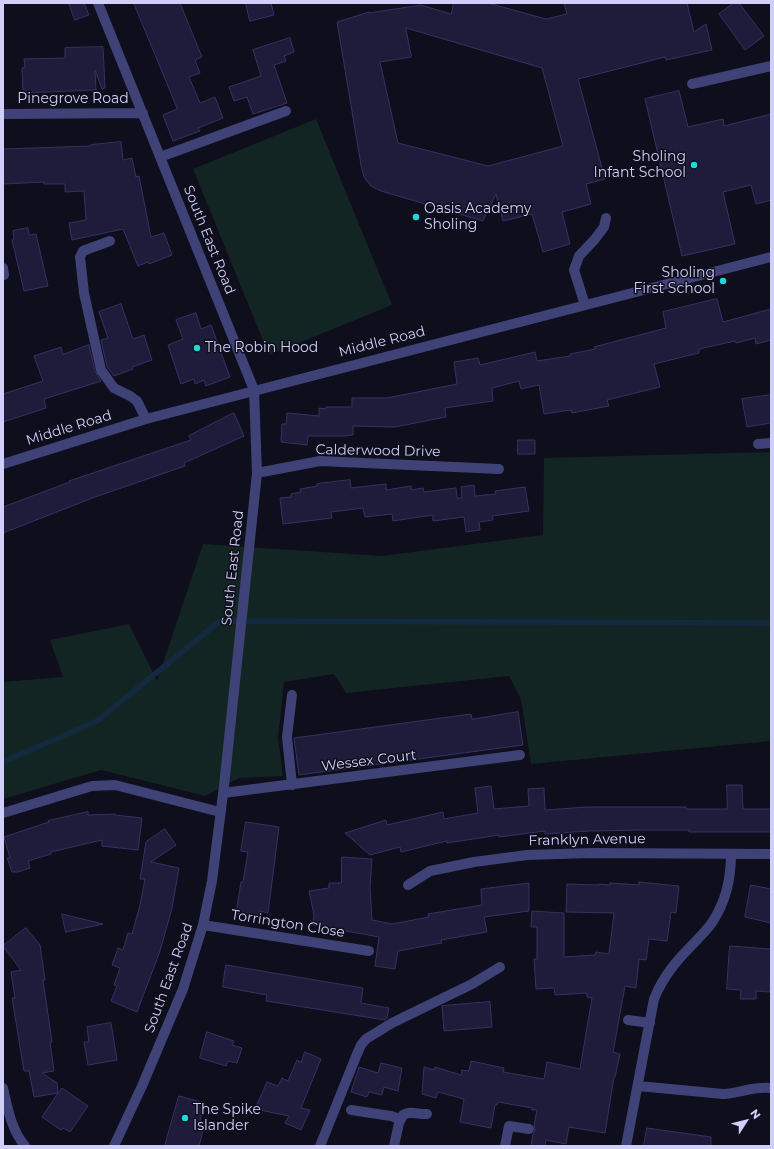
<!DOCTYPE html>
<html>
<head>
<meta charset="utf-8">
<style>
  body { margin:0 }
  #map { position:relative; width:774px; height:1149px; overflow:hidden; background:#0f0e1c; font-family:Montserrat,sans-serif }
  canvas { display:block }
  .frame { position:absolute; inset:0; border:4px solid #cfcff9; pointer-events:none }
  .north { position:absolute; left:726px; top:1101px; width:40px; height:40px; -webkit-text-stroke:3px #0f0e1c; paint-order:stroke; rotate:54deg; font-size:11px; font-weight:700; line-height:16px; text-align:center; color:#cfcff9 }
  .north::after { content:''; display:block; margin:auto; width:14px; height:18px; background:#cfcff9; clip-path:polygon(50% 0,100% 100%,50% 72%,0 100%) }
</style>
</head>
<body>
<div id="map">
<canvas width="774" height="1149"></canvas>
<div class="frame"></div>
<div class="north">N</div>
</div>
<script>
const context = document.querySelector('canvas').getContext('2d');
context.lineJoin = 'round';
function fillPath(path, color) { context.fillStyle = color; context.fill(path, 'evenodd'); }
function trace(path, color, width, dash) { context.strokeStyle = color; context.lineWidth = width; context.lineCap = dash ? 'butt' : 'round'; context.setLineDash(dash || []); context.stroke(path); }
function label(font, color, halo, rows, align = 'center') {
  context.font = font + ' Montserrat,sans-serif'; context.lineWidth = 3; context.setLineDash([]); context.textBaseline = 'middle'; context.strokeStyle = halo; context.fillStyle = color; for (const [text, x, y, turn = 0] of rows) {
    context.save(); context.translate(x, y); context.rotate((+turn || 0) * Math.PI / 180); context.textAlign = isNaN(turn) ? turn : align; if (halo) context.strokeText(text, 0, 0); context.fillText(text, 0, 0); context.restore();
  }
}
fillPath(new Path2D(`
  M316,119L392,305L269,355L193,169Z
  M771,452V741L531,764L521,699L509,676L346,693L334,674L284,682L278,738L283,776L239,778L205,796L101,770L3,799V682L63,677L50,640L129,624L157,681L203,544L382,556L543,535L544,458Z`), '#122523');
trace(new Path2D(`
  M3,762L97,721L220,621L771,623`), '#132940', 5.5);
const building = new Path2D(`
  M69,3H84L89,15L75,20Z
  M134,3H180L202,57L195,60L200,73L189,77L200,103L215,97L223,118L198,128L200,131L173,141L163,115L177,109Z
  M246,3H271L274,15L250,21Z
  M454,3H488L546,19L567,14L564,3H687L694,32L706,24L712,50L666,60L665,57L578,79L605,179L586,184L591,204L562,212L570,244L543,252L532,214L503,221L496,194L483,221L381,191L371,186L364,177L361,165L337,22L369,12V13L421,5L451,14ZM406,28L542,68L563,146L488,166L398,143L380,62L411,57Z
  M734,3H739L764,36L745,50L719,14Z
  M290,38L294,52L284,56L286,61L274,65L287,103L253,114L247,97L234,101L229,87L261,76L253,50Z
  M103,47L105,88L102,89L95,70L96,90L23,93L22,68L25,67L24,59L65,58V48Z
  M679,91L688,127L723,119L724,126L771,114V200L756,204L751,185L723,192L735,244L682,256L645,99Z
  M121,142L123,160L132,158L136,177L139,176L151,237L164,233L172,255L149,264L148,262L138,266L123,229L72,240L69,223L86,220L84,191L65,192V184H44V182L3,184V149L91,146V145Z
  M28,228L29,235L36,234L48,286L24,291L12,240L14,239L13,231Z
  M717,299L723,322L771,309V340L756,344L755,338L736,343L735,341L699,349V353L654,364L660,387L607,400L609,406L572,413L571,410L544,414L539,385L521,389L519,381L492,388L493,401L445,408L446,417L395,427L353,426V435L344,436H308L307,445L281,442L282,424H286L287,413L319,416V408L326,409V407H352V398H387L457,384L454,362L478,358L480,365L535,352L537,361L570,356V354L595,349L594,347L666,328L663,312Z
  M121,304L133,339L144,335L152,360L132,367L133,369L114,376L107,367L101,340L108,338L99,312Z
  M196,313L201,329L211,325L230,377L206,386L204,380L195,384L194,379L181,384L168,345L183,339L176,320Z
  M89,345L95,371L101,381L44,399L46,408L3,422V394L43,381L34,356L61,347L63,354Z
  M771,395V423L747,427L742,399Z
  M234,413L244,436L184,463L185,466L95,497L3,533V507L70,482L69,481L191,440L189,436Z
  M518,440H535V454H518Z
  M350,480L351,488L386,484V490L411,486V490L423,488L424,492L456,488L457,498H462L461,487L474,485L475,496L496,494L495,491L525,487L529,511L492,516L493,520L479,522L480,530L466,532L464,517L433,521V515L393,521L392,514L365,517L363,508L331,512L332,518L283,524L280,498L291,497V494L301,492L300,489L317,486V484Z
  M518,712L523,745L299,775L294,738L471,714L472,719Z
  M727,785H742L743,809H771V832H689V830H644L589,831L545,834V831L499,837V835L447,843V841L401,852L400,847L370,855L345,833L386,820L387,825L443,812L444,819L478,813L475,788L491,786L494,809L529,806L528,789L544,788L545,810L587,807H686V809H727Z
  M88,812V815L115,814V815L142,818L138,850L102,846V840L51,852V854L28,861L30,868L18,872H12L7,858H10L4,837L49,822L48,821Z
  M246,822L279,827L268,913L260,911L259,917L236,913L241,882H243L248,852L241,851Z
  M165,829L176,845L151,862L179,868L172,908L160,951L137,1012L111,1001L117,986L114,985L120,968L112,965L118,948L123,950L128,933L132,934L140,905L145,879H140L146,842Z
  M342,857L372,859L370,887L372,920L392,924L429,917L428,914L482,905L481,889L529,883V911L484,917L487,932L441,940L442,943L398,951L395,969L375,966L379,937L313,925L314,915L309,891L329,888V883H341Z
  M639,882L679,886L676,913L671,912L667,941L649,939L646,960L639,959L636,988L625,986L613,1052L620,1054L615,1077H614L605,1133L569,1127L566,1144L546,1140L545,1146H531L533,1134L535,1130L534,1125L537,1110H532V1108L498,1102L497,1105H495L491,1128L460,1122L464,1099L438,1092L436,1098L422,1094L424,1067L434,1070L435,1067L461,1075L462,1070L469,1071L471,1061L504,1068L503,1072L544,1079L547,1062L580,1069L592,998L587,997V993L555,995L554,988L536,989L534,959H537V927H531L532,911L564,913V957L595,955L596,952L609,954L614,913L566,912L567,884L599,885V884L610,885V883L639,885Z
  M751,885L771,889V923L745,917Z
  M62,914L103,924L66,932Z
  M26,928L40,945L45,980H43L52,1042H50L54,1071L42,1073L57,1083L58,1093L62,1088L88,1106L70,1132L63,1128L61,1130L42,1117L58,1093L34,1097L29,1071H24L12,998H15L11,972L21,970L3,946Z
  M730,946L771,949L770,992L756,991V999H740L741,990L727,989Z
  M226,965L363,988L361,1003L389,1008L387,1018L385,1020L266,1001L267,995L223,987Z
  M490,1002L492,1027L444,1031L442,1006Z
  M111,1023L117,1060L88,1065L84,1042H89L87,1027Z
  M207,1032L234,1041L232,1045L242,1048L237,1063L228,1061L226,1066L200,1058Z
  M305,1052L321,1059L301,1108L310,1110L301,1130L285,1123L289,1116L255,1109L267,1082L278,1086L282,1078L288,1081L297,1060L301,1062Z
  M381,1063L402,1068L398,1091L384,1087L382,1095L369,1092L367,1097L351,1092L359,1067L378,1073Z
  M179,1096L205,1103L200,1121L205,1123L199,1146H165Z
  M647,1128L711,1137V1146H644Z`);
fillPath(building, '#1f1c3b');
trace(building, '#363164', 1);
trace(new Path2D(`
  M98,3L254,390L257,473L224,786L212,881L203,925L183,989L142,1086L114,1146
  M692,84L771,66
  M3,114L143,113
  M160,157L286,111
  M110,241L88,249L83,251L80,257L84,293L101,370L114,388L130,396L137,401L146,419
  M3,268L4,275
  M585,305L574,270L579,256L595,239L604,227L606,218
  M758,444L771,443
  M3,464L146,419L771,257
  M257,473L320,461L499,469
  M292,695L287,737L292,785
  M223,793L520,755
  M3,813L92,786L115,785L220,812
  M408,885L430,871L474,862L527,855L592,853L771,854
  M203,925L369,951
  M628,1020L650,1023
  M638,1086L723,1094C741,1093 752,1086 771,1088
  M3,1088C8,1109 11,1129 25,1146
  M351,1110L391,1116L400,1119
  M320,1146L357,1054L361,1045L366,1039L392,1023L472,984L500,967
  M394,1146L399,1123L403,1115C411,1110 419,1115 427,1114
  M505,1146L509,1126L529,1129
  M626,1146L654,999C664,974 679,958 697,940C702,934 709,928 713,921C726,901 731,878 731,854`), '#3e4276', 10);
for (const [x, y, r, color] of [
  [694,165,4,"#1adad9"],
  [416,217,4,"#1adad9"],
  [723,281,4,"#1adad9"],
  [197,348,4,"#1adad9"],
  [185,1118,4,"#1adad9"]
]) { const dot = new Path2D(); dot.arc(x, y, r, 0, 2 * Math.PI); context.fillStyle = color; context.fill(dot); trace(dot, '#0f0e1c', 1.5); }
label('14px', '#cfcff9', '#0f0e1c', [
  ["Pinegrove Road",73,99],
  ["South East Road",209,240,68],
  ["Middle Road",382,342,-14],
  ["Middle Road",69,428,-17],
  ["Calderwood Drive",378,451,1],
  ["South East Road",233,568,-84],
  ["Wessex Court",369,761,-7],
  ["Franklyn Avenue",587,840,-1],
  ["Torrington Close",288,924,9],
  ["South East Road",169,978,-70]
]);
label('14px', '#cfcff9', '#0f0e1c', [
  ["Sholing",686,157,"right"],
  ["Infant School",686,173,"right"],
  ["Oasis Academy",424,209],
  ["Sholing",424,225],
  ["Sholing",715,273,"right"],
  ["First School",715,289,"right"],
  ["The Robin Hood",205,348],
  ["The Spike",193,1110],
  ["Islander",193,1126]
], 'left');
</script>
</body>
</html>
